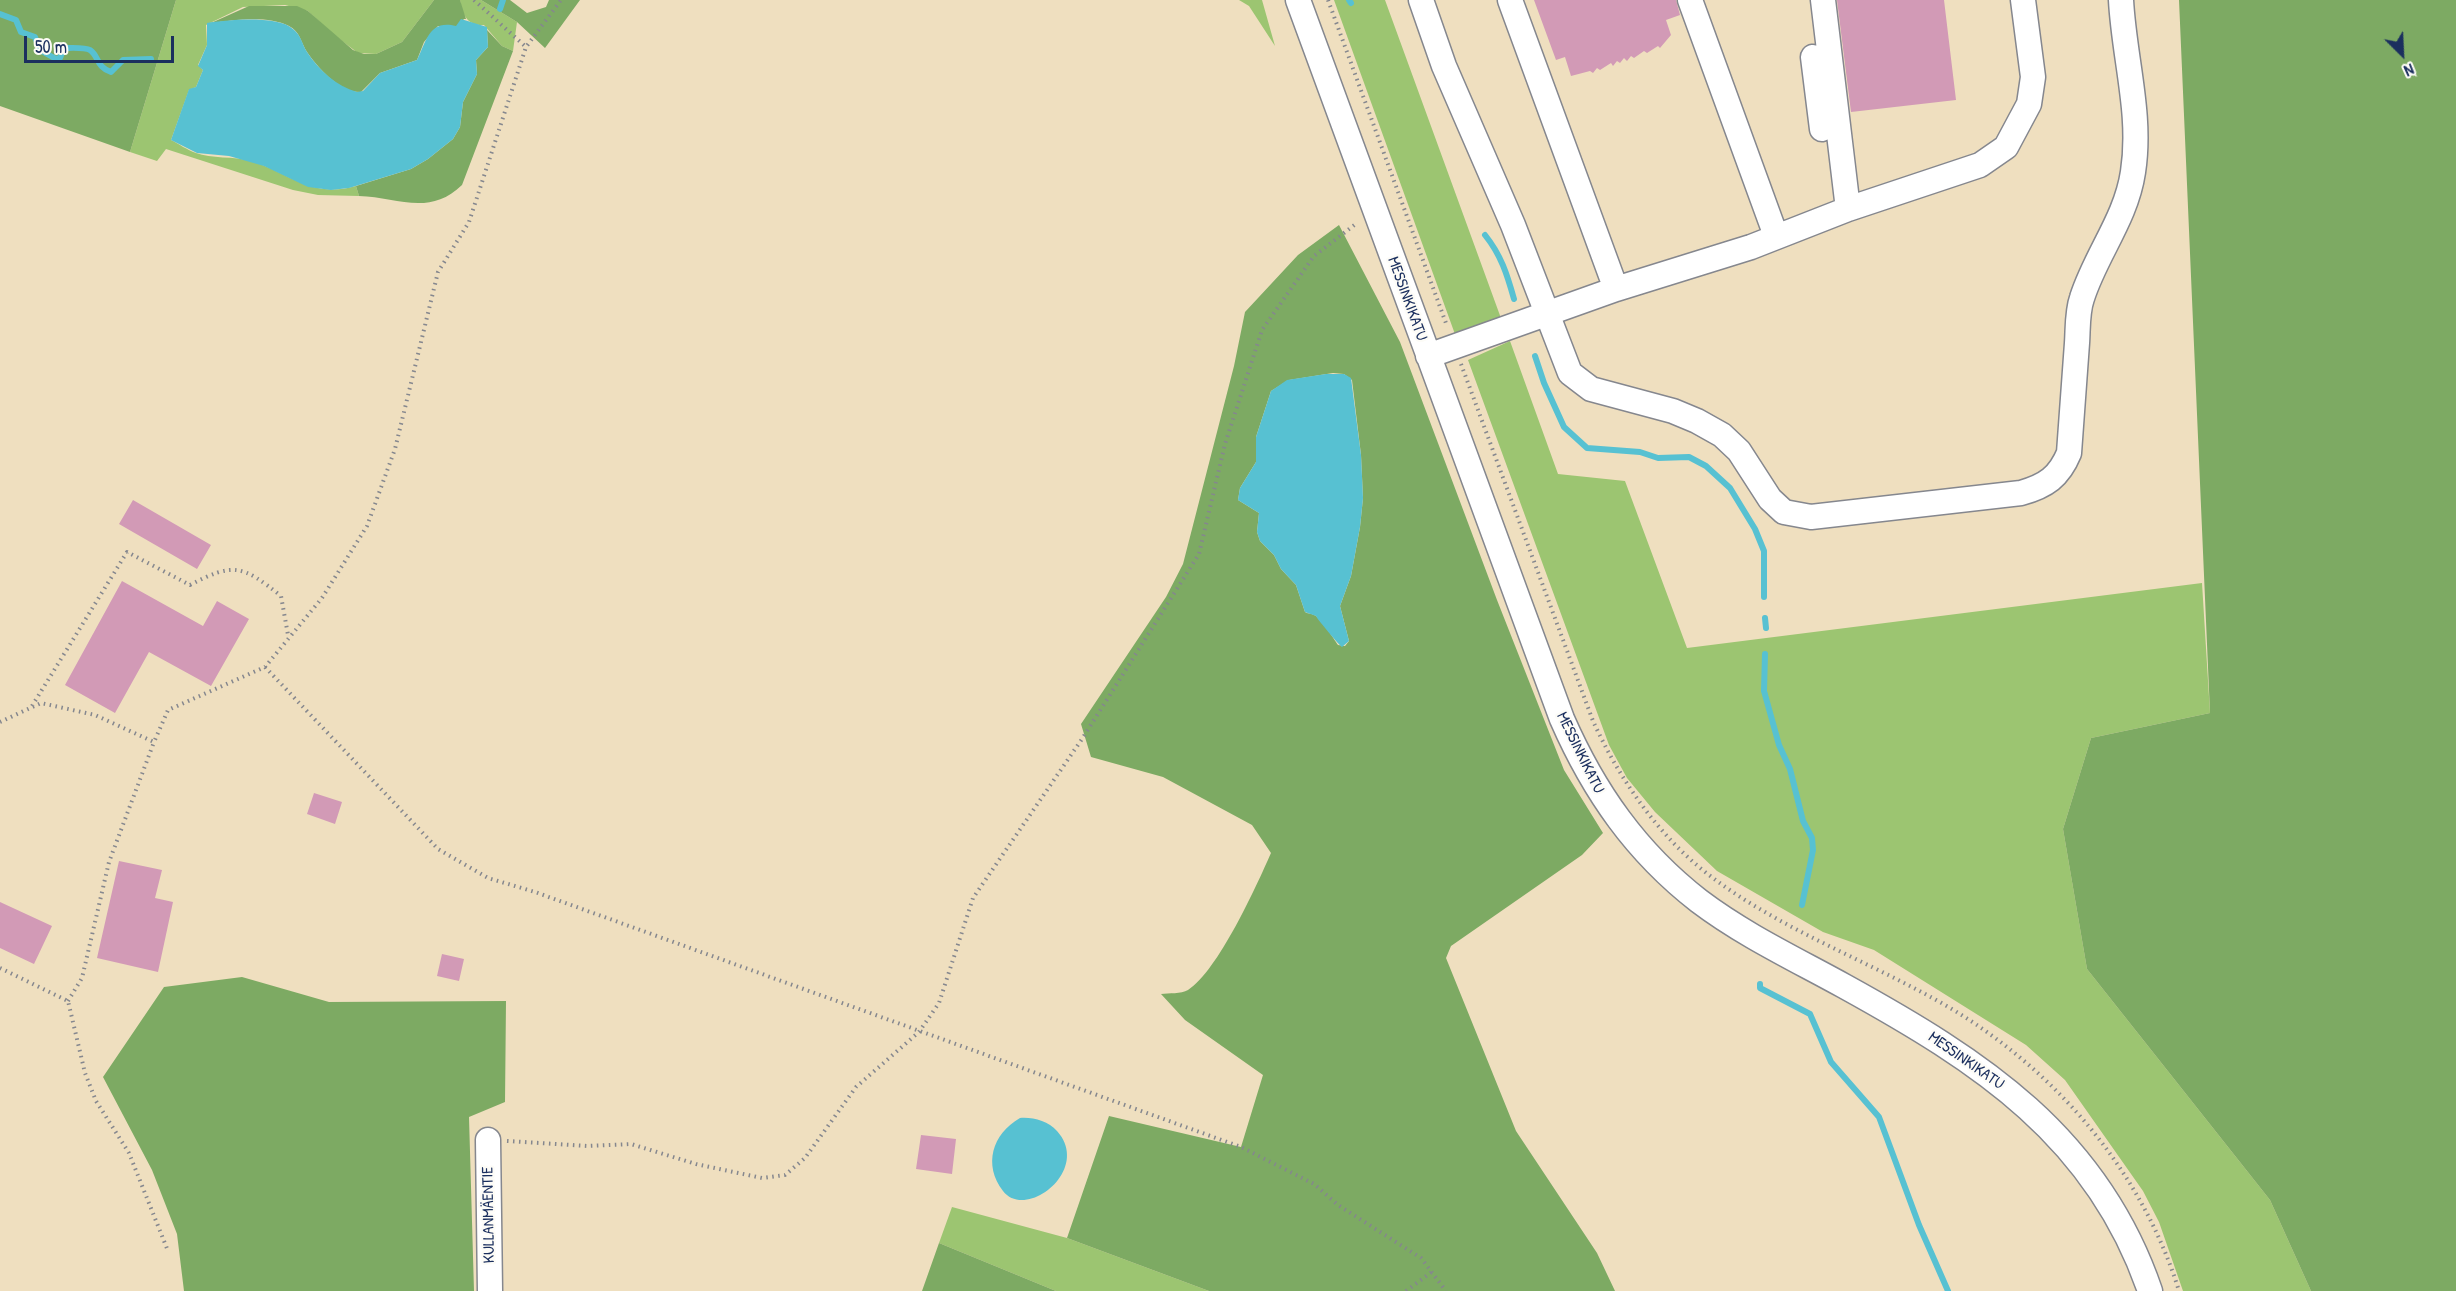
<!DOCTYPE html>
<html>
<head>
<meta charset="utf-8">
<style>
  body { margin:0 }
  #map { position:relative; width:2456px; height:1291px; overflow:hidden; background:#efdfbf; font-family:"Patrick Hand",sans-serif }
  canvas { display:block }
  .north { position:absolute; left:2372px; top:24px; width:60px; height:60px; -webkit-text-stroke:4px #fdfcf7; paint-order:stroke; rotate:156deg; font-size:16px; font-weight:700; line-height:24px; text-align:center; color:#1b2f5e }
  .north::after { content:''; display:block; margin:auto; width:21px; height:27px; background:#1b2f5e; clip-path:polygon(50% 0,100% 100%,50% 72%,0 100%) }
  .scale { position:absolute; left:24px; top:36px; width:150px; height:27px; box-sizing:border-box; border:3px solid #1b2f5e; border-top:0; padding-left:8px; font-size:18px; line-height:21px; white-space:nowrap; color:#1b2f5e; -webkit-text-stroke:4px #fdfcf7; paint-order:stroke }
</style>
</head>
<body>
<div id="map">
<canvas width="2456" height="1291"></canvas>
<div class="north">N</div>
<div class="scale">50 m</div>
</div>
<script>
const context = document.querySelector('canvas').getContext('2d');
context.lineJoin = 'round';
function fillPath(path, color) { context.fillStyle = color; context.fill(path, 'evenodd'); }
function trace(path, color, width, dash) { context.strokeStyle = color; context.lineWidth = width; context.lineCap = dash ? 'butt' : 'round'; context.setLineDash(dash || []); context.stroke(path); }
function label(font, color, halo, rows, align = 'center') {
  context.font = font + ' "Patrick Hand",sans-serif'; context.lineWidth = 4.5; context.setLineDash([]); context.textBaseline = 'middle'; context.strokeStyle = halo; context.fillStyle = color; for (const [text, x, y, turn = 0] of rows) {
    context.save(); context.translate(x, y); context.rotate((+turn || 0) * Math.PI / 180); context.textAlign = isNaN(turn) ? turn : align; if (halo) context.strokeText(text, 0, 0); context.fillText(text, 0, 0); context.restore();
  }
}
fillPath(new Path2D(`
  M176,0H434L402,42L376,54L358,53L334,35L308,11L285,5L243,7L206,25L207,45L198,65L203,70L196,87L189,90L171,140C179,144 187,150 196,153C211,159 234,156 251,161C290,173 312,199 356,186L359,196L318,195L293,190L166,149L157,161L130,152Z
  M460,0H481L517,22L513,51L502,46L484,25C467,26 462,14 460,0Z
  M1239,0H1262L1275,46L1249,6Z
  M1334,0H1385L1502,321L1456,337Z
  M1510,341L1558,474L1625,481L1687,648L2202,583L2210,713L2091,738L2063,829L2087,969L2270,1200L2311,1291H2183L2159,1222L2143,1191L2065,1080L2026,1045L1874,950L1823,932L1717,871L1655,812L1627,778L1609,745L1468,360Z
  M952,1207L1067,1238L1209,1291H1056L939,1243Z`), '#9cc571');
fillPath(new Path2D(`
  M0,0H176L130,152L0,106Z
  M434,0H460L466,19H464L456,27L438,26L424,42L417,60L380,73L361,92C340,93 318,68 307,52C301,43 300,31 289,26C268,15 234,20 211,23L249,6H297L308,11L353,50L364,54H376L402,42Z
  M481,0H510L527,13L546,7L549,0H580L545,48L517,22Z
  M2179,0H2456V1291H2311L2270,1200L2087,969L2063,829L2091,738L2210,713Z
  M487,30L502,46L513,51L462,185C429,217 397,197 359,196L356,186L411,169L428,159L453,139L460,127L463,102L477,74L476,60L488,47Z
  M1339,225L1400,342L1497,600L1564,770L1603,833L1582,855L1451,946L1446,958L1516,1131L1597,1253L1615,1291H1209L1067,1238L1109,1116L1241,1147L1263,1075L1185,1020L1161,994C1169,993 1181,994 1188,990C1218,971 1256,887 1271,853L1252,825L1163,777L1091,757L1081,724L1166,597L1183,564L1234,366L1245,312L1298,255ZM1333,373L1344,374L1352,380L1361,455L1363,498L1360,527L1351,576L1340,606L1349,641L1345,646L1338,645C1334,639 1320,617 1314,615C1311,613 1307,614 1305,612L1296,585L1281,569L1274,555L1260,541L1257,532L1259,513L1238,500L1240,488L1256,462V437L1271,391L1289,380Z
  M242,977L329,1002L506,1001L505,1102L469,1117L474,1291H184L177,1234L152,1170L103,1077L164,987Z
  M939,1243L1056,1291H922Z`), '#7daa63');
fillPath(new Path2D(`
  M461,19L487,27L488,47L476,60L477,74L463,102L460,127L453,139L428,159L411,169L349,188L331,190L308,187L264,166L229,156L197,153L171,140L189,89L196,87L203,70L198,66L207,45V23C227,20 277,15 293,29C301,35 302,44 307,52C319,70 336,86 357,92L363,91L380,73L417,60C426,42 429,19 456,26Z
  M1326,374H1344L1351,378L1361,455L1363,498L1360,527L1351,576L1340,606L1349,641L1342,647C1340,646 1317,619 1316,616L1305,612L1296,585L1281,569L1274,555L1260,541L1257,532L1259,513L1238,500L1240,488L1256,462V437L1271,391L1287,380Z
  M1020,1118C1033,1117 1048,1121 1057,1131C1092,1170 1026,1221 1003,1191C983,1165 992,1134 1020,1118Z`), '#57c1d2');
trace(new Path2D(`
  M1349,0L1351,3
  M500,9L503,0
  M0,14L16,20L21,32L35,37L40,50L56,59L60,58L64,48C71,48 85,47 90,50C99,56 96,67 111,72L123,60L151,59
  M1485,235C1501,255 1507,274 1514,299
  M1535,356L1544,383L1564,427L1587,448L1640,452L1658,458L1689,457L1706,466L1730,488L1755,529L1764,551V597
  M1765,618L1766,628
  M1765,654L1764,691L1779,745L1790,769L1803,821L1812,838L1813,850L1802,905
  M1760,984V988L1810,1014L1831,1062L1879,1117L1919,1225L1948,1291`), '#57c1d2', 6);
fillPath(new Path2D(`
  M1534,0H1676L1680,15L1666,20L1671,35L1660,48L1658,46L1647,53L1644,51L1634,58L1631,56L1627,61L1624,58L1620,63L1617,61L1613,66L1611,63L1600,70L1597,68L1593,73L1590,71L1571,76L1565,57L1556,60Z
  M1837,0H1944L1956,100L1851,112Z
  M133,500L211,545L197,569L119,524Z
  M122,581L203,626L217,601L249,619L211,686L149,652L115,713L65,685Z
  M314,793L342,802L335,824L307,814Z
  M119,861L162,870L155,898L173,902L158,972L97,958Z
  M0,902L52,926L34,964L0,948Z
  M442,954L464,959L459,981L437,976Z
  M921,1135L956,1139L952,1174L916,1169Z`), '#d29ab6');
const minor = new Path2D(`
  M1298,0L1562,719C1594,792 1636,852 1699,901C1744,935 1795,959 1844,986C1980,1061 2097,1136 2150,1291
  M1421,0L1444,66L1513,225L1570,373L1591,389L1673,411L1697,421L1722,435L1739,451L1770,499L1784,512L1811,517L2021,493C2046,486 2059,477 2069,453C2072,416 2074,380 2077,343C2078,329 2077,312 2082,298C2096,254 2126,219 2133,172C2142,114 2124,58 2121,0
  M1510,0L1616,289
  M1690,0L1776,236
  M1823,0L1848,209
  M1813,57L1822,129
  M1428,356L1616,289L1751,247L1848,209L1980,165L2006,147L2029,104L2033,77L2023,0
  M488,1140L490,1291`);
trace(minor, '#85878e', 27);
trace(new Path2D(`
  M474,0L526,47
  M1328,0L1447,326
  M1461,364L1593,721C1619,778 1658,836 1709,875C1774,925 1855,956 1927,995C2044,1057 2140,1164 2179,1291
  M265,667L438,849L488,878L535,892L1241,1147L1314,1184L1338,1205L1421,1258L1446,1291
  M32,706L127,552L190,585C234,562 242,565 281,596L288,635
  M0,722L41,703L95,715L154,742L168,710L265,667L322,598L367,526L395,449L438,272L469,222L526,47L561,0
  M0,968L68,1001L85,1073L96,1101L129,1153L168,1251
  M68,1001L82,978L109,862L154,742
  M507,1141L588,1146L631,1144L696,1164L762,1178L785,1175L805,1158L856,1087L919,1032L939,1003L973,898L1082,739L1199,554L1225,444L1262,330L1314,256L1357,223
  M1406,1291L1433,1271`), '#85878e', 4, [1.5, 4.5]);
trace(minor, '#fff', 24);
label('16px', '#1b2f5e', '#fdfcf7', [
  ["MESSINKIKATU",1407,299,70],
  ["MESSINKIKATU",1580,753,64],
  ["MESSINKIKATU",1966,1061,35],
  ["KULLANMÄENTIE",489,1215,-91]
]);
</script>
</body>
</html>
